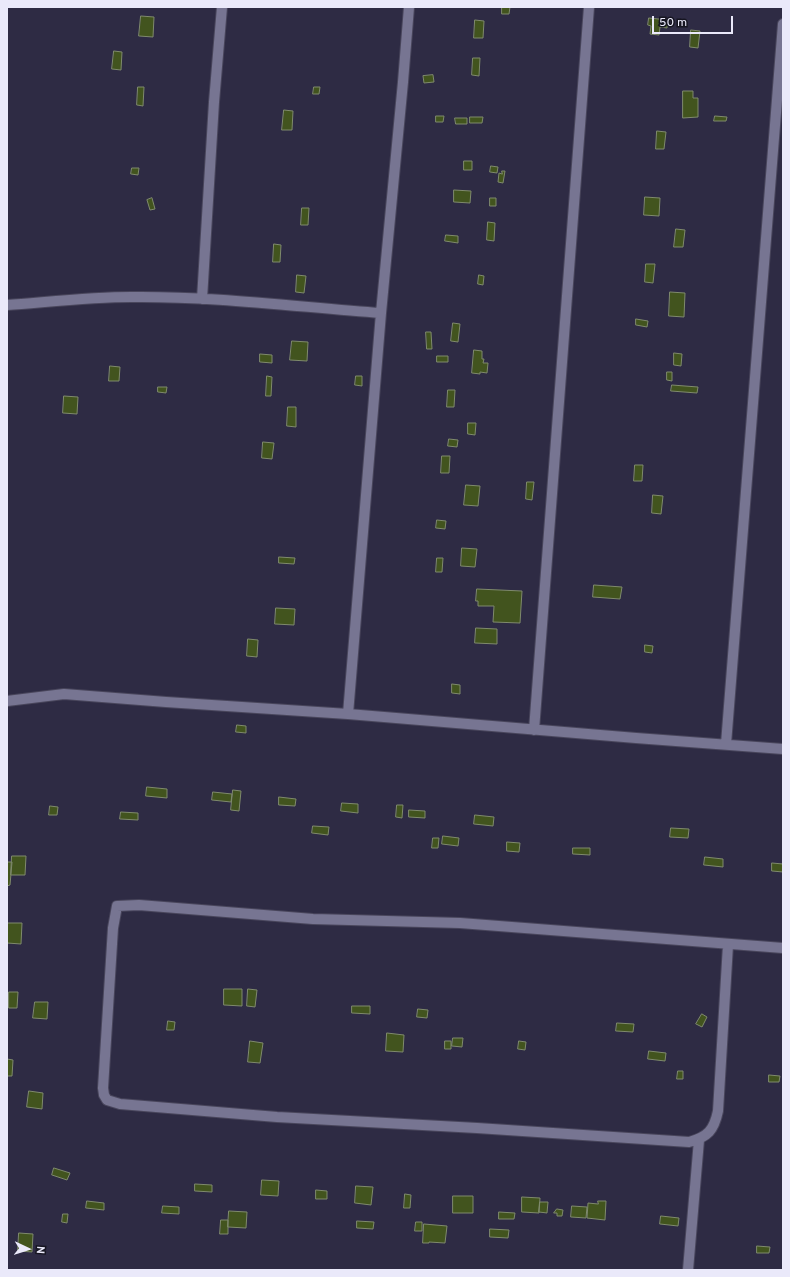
<!DOCTYPE html>
<html>
<head>
<meta charset="utf-8">
<style>
  body { margin:0 }
  #map { position:relative; width:790px; height:1277px; overflow:hidden; background:#2e2b44; font-family:Overpass,sans-serif }
  canvas { display:block }
  .frame { position:absolute; inset:0; border:8px solid #eae9fa; pointer-events:none }
  .north { position:absolute; left:8px; top:1229px; width:40px; height:40px; -webkit-text-stroke:3px #161521; paint-order:stroke; rotate:94deg; font-size:11px; font-weight:700; line-height:16px; text-align:center; color:#eae9fa }
  .north::after { content:''; display:block; margin:auto; width:14px; height:18px; background:#eae9fa; clip-path:polygon(50% 0,100% 100%,50% 72%,0 100%) }
  .scale { position:absolute; left:652px; top:16px; width:81px; height:18px; box-sizing:border-box; border:2px solid #eae9fa; border-top:0; padding-left:5px; font-size:12px; line-height:14px; white-space:nowrap; color:#eae9fa; -webkit-text-stroke:3px #161521; paint-order:stroke }
</style>
</head>
<body>
<div id="map">
<canvas width="790" height="1277"></canvas>
<div class="frame"></div>
<div class="north">N</div>
<div class="scale">50 m</div>
</div>
<script>
const context = document.querySelector('canvas').getContext('2d');
context.lineJoin = 'round';
function fillPath(path, color) { context.fillStyle = color; context.fill(path, 'evenodd'); }
function trace(path, color, width, dash) { context.strokeStyle = color; context.lineWidth = width; context.lineCap = dash ? 'butt' : 'round'; context.setLineDash(dash || []); context.stroke(path); }
const building = new Path2D(`
  M502,7H510L509,14H502Z
  M141,16L154,17L153,37L139,36Z
  M649,18L668,20L667,28L660,27L659,35L650,34L651,26L648,25Z
  M475,20L484,21L483,38H474Z
  M691,30L700,31L698,48L690,47Z
  M114,51L122,52L121,70L112,69Z
  M473,58H480L479,76L472,75Z
  M433,75L434,82L424,83L423,76Z
  M138,87H144L143,106L137,105Z
  M314,87H320L319,94H313Z
  M683,91H693V98H698V117L683,118Z
  M284,110L293,111L292,130H282Z
  M436,116H444L443,122H436Z
  M715,116L727,117L726,121H714Z
  M470,117H483L482,123H470Z
  M455,118H467V124H456Z
  M657,131L666,132L664,149H656Z
  M464,161H472V170H464Z
  M491,166L498,167L497,173L490,172Z
  M132,168H139L138,175L131,174Z
  M502,171H505L503,183L498,182L499,173L502,174Z
  M454,190L471,191L470,203L454,202Z
  M645,197L660,198L659,216L644,215Z
  M152,198L155,209L150,210L147,200Z
  M490,198H496V206H490Z
  M302,208H309L308,225H301Z
  M488,222L495,223L494,241L487,240Z
  M676,229L685,230L683,247H674Z
  M446,235L458,236V243L445,241Z
  M274,244L281,245L280,262H273Z
  M646,264H655L653,283L645,282Z
  M297,275L306,276L304,293L296,292Z
  M479,275L484,276L483,285L478,284Z
  M670,292L685,293L684,317L669,316Z
  M636,319L648,321L647,327L636,325Z
  M453,323L460,324L458,342L451,341Z
  M426,332H431L432,349H427Z
  M292,341L308,342L307,361L290,360Z
  M474,350L482,351V359H484L483,363H488L487,373L480,372V374L472,373Z
  M674,353L682,354L681,366L674,365Z
  M260,354L272,355V363L260,362Z
  M437,356H448V362H437Z
  M110,366L120,367L119,381H109Z
  M667,372H672V381L667,380Z
  M267,376L272,377L271,396H266Z
  M356,376H362V386L355,385Z
  M672,385L698,387L697,393L671,391Z
  M158,387H167L166,393L158,392Z
  M448,390H455L454,407H447Z
  M64,396L78,397L77,414L63,413Z
  M288,407H296V427L287,426Z
  M468,423H476L475,435L468,434Z
  M449,439L458,440L457,447L448,446Z
  M263,442L274,443L272,459L262,458Z
  M442,456H450L449,473H441Z
  M635,465H643L642,481H634Z
  M527,482H534L532,500L526,499Z
  M466,485L480,486L478,506L464,505Z
  M653,495L663,496L661,514L652,513Z
  M437,520L446,521L445,529L436,528Z
  M462,548L477,549L475,567L461,566Z
  M279,557L295,558L294,564L279,563Z
  M437,558H443L442,572H436Z
  M594,585L622,587L620,599L593,597Z
  M477,589L522,591L520,623L493,622L494,606H478V601H476Z
  M276,608L295,609L294,625L275,624Z
  M476,628L497,629V644L475,643Z
  M248,639L258,640L257,657L247,656Z
  M645,645L653,646L652,653L645,652Z
  M452,684L460,685V694L452,693Z
  M237,725L246,726V733L236,732Z
  M147,787L167,789V798L146,796Z
  M233,790L241,791L239,811L231,810Z
  M213,792L232,794L231,802L212,800Z
  M279,797L296,799L295,806L279,805Z
  M342,803L358,804V813L341,811Z
  M397,805H403L402,818L396,817Z
  M50,806L58,807L57,815H49Z
  M409,810L425,811V818L409,817Z
  M121,812L138,813V820L120,819Z
  M475,815L494,817L493,826L474,824Z
  M313,826L329,827L328,835L312,833Z
  M671,828L689,829L688,838L670,837Z
  M443,836L459,838L458,846L442,844Z
  M433,838H439L438,848H432Z
  M507,842L520,843L519,852L507,851Z
  M573,848H590V855L573,854Z
  M12,856H26L25,875H11Z
  M705,857L723,859V867L704,865Z
  M7,862H12L10,885L7,886Z
  M772,863L783,864V872L772,871Z
  M7,923H22L21,944L7,943Z
  M224,989H242V1006L224,1005Z
  M248,989L257,990L255,1007L247,1006Z
  M9,992H18L17,1008H9Z
  M35,1002H48L47,1019L33,1018Z
  M352,1006H370V1014L352,1013Z
  M418,1009L428,1010L427,1018L417,1017Z
  M702,1014L707,1017L702,1027L696,1024Z
  M168,1021L175,1022L174,1030H167Z
  M617,1023L634,1024L633,1032L616,1031Z
  M387,1033L404,1035L403,1052L386,1051Z
  M453,1038H463L462,1047L452,1046Z
  M250,1041L263,1043L260,1063L248,1062Z
  M445,1041H451V1049H445Z
  M519,1041L526,1042L525,1050L518,1049Z
  M649,1051L666,1053L665,1061L648,1059Z
  M7,1059L13,1060L12,1076H7Z
  M678,1071H683V1079H677Z
  M769,1075L780,1076L779,1082H769Z
  M29,1091L43,1093L42,1109L27,1107Z
  M54,1168L70,1173L67,1180L52,1175Z
  M262,1180L279,1181L278,1196L261,1195Z
  M195,1184L212,1185V1192L195,1191Z
  M356,1186L373,1187L371,1205L355,1203Z
  M316,1190L327,1191V1199H316Z
  M405,1194L411,1195L410,1208H404Z
  M453,1196H473V1213H453Z
  M522,1197L540,1198L539,1213L522,1212Z
  M87,1201L104,1203V1210L86,1208Z
  M598,1201H606L605,1220L587,1218L588,1203L598,1204Z
  M540,1202H548L547,1213L539,1212Z
  M163,1206L179,1207V1214L162,1213Z
  M572,1206L587,1207L586,1218L571,1217Z
  M557,1209L563,1210L562,1216H557V1213H554Z
  M229,1211L247,1212L246,1228L228,1227Z
  M499,1212L515,1213L514,1219H499Z
  M63,1214H68L67,1223L62,1222Z
  M661,1216L679,1218L678,1226L660,1224Z
  M221,1220H228V1234H220Z
  M357,1221L374,1222L373,1229L357,1228Z
  M416,1222H422V1231H415Z
  M424,1224L447,1226L445,1243L429,1242V1243H423Z
  M490,1229L509,1230L508,1238L490,1237Z
  M19,1233L33,1234L32,1252L18,1251Z
  M757,1246L770,1247L769,1253H757Z`);
fillPath(building, '#42541e');
trace(building, '#7f8a6d', 1);
const street = new Path2D(`
  M202,299L214,102L222,7
  M7,305C48,302 90,297 131,297C214,296 298,307 381,313
  M7,701L64,694L166,702L348,714L636,738L783,749
  M348,714L381,313L403,82L409,7
  M534,730L589,7
  M726,744L783,24
  M728,945L718,1111C714,1130 708,1137 689,1142L477,1128L277,1117L120,1104L107,1100L104,1095L103,1088L113,928L117,906L139,905L313,919L460,923L783,948
  M688,1270L699,1140`);
trace(street, '#49465c', 12);
trace(street, '#777592', 10);
</script>
</body>
</html>
